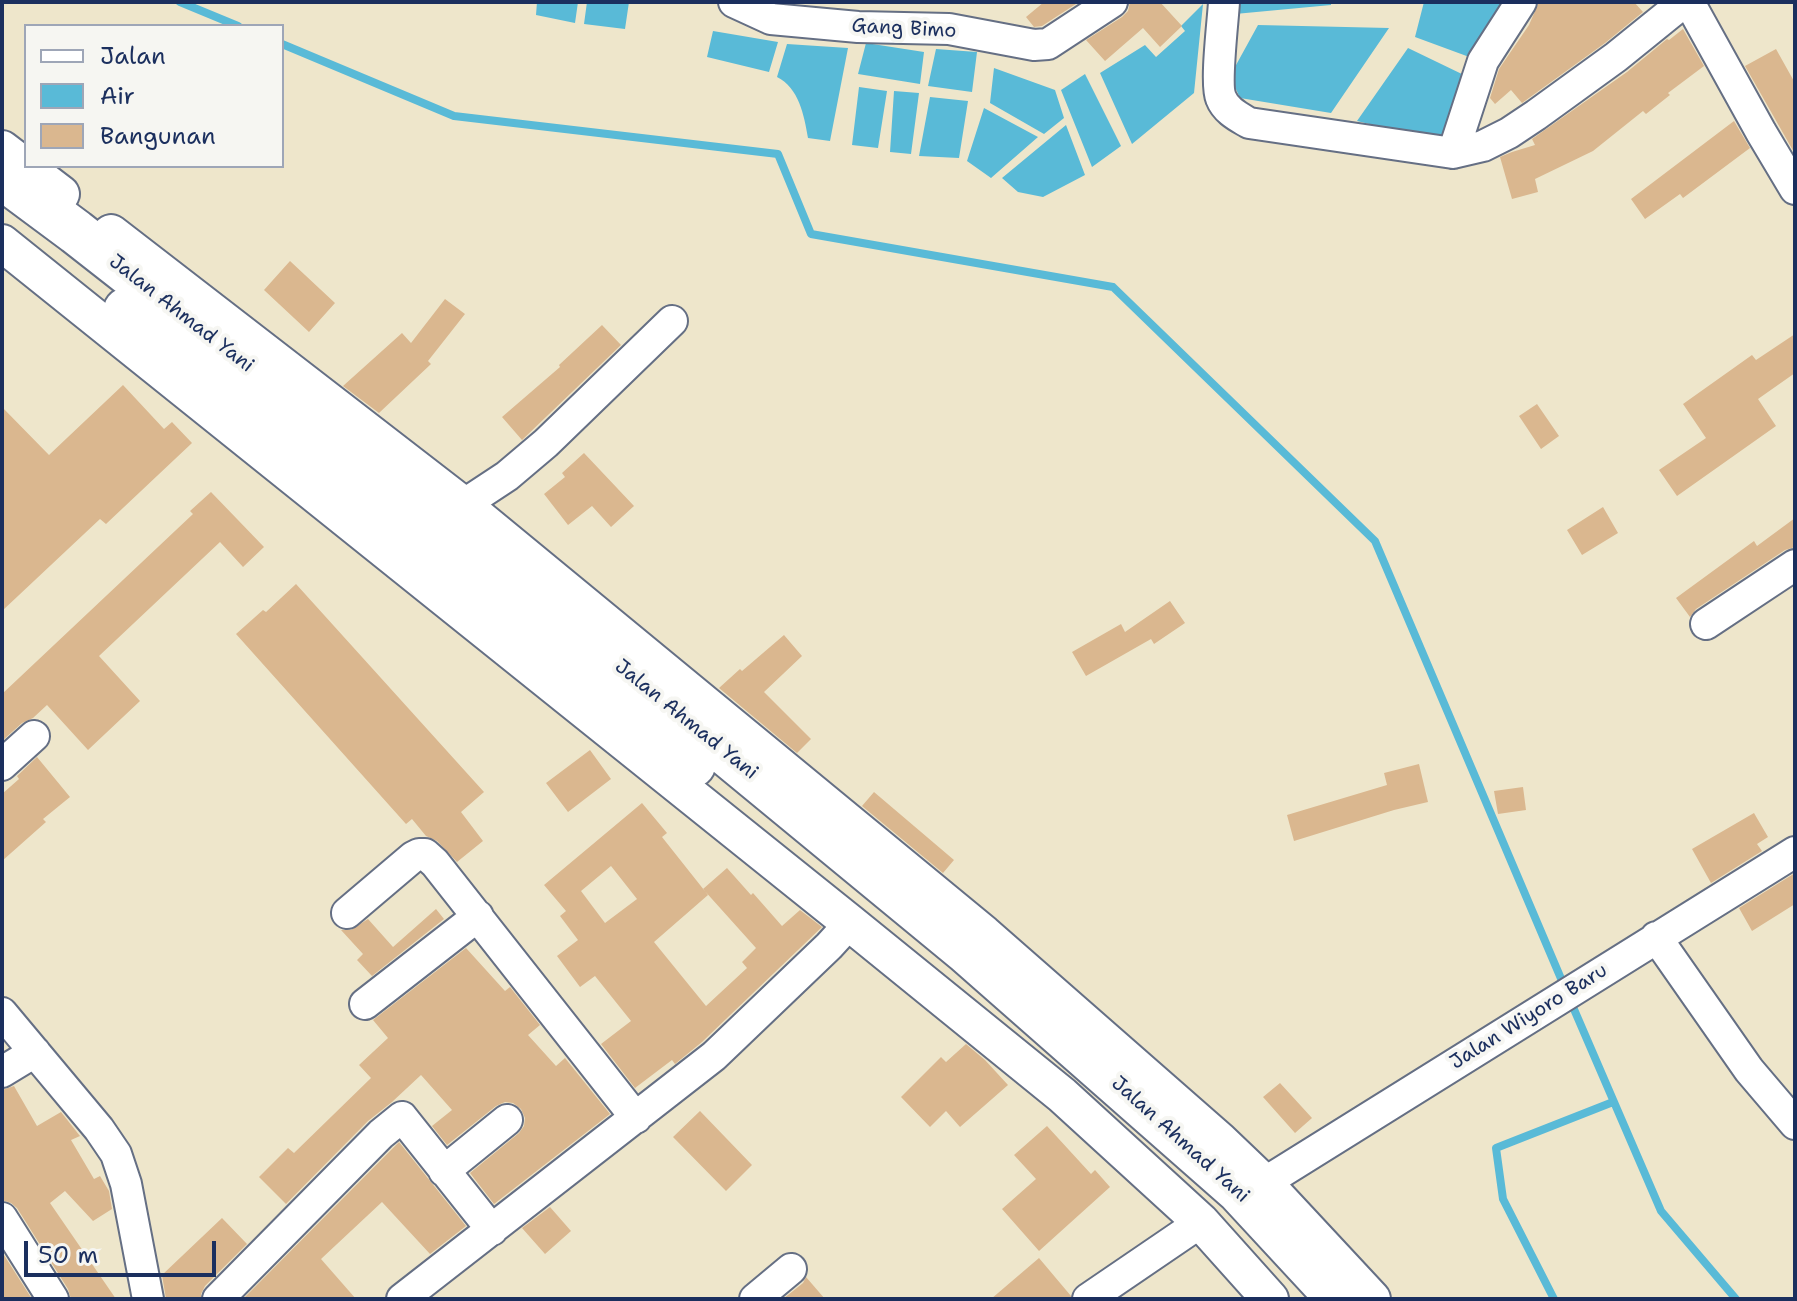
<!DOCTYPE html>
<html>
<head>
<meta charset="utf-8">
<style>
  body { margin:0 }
  #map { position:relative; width:1797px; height:1301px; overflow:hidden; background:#eee6cb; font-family:"Shantell Sans",sans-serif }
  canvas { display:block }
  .frame { position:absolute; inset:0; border:4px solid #1b2f5e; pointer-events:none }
  .legend { position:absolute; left:24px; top:24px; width:260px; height:144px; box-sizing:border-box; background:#f6f6f2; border:2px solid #9ea6b7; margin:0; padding:10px 14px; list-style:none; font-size:24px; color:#1b2f5e }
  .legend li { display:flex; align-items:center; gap:16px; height:40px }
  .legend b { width:40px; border:2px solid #9ea6b7 }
  .scale { position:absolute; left:24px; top:1241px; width:192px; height:36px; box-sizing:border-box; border:4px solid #1b2f5e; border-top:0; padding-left:10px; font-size:24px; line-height:28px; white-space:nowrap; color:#1b2f5e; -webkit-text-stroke:6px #f6f6f2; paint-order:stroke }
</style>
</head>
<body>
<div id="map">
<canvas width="1797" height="1301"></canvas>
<div class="frame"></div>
<ul class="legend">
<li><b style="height:10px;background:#fff"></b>Jalan</li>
<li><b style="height:22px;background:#59bad7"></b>Air</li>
<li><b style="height:22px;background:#dab78f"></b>Bangunan</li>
</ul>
<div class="scale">50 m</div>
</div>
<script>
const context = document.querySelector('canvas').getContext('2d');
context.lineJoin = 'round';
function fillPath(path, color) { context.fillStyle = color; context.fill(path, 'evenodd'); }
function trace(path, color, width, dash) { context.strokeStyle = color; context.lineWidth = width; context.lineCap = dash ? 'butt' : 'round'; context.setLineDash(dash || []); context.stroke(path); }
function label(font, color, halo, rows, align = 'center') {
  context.font = font + ' "Shantell Sans",sans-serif'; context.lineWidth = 8; context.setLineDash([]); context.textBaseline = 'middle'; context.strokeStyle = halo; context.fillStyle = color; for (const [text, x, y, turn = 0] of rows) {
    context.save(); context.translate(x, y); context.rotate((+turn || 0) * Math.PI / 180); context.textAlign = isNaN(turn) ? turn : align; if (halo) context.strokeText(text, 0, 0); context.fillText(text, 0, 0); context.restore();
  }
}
fillPath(new Path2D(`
  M537,2H578L575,23L536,15Z
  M587,2H629L625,29L584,24Z
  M1235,2H1331V5L1235,14Z
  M1424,2H1511L1472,58L1415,37Z
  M1203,4L1194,93L1132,144L1100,73L1145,45L1156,57L1185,31L1181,26Z
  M1258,25L1389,28L1331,113L1240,98L1230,76Z
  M713,31L778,42L769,72L707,57Z
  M866,43L924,52L920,84L858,74Z
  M787,44L848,48L830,141L808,138C804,115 799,88 777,77Z
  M1408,48L1466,76L1442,142L1357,121Z
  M936,49L977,52L972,92L928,86Z
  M994,68L1055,90L1064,118L1044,134L990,103Z
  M1085,74L1121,146L1092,167L1061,90Z
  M859,87L887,91L878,148L852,145Z
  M894,91L919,93L911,154L890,152Z
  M930,97L968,101L959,158L919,156Z
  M984,108L1038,137L991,178L967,161Z
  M1066,125L1085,175L1043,197L1018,192L1002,178Z`), '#59bad7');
trace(new Path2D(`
  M180,2L238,26
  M282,44L454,116L778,154L811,234L1113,287L1375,541L1565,988
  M1570,1000L1661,1211L1736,1299
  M1554,1299L1503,1199L1496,1148L1613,1102`), '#59bad7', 8);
fillPath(new Path2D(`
  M1044,2H1079L1042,26L1034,27L1026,17Z
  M1130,2H1160L1182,26L1160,47L1143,28L1105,61L1086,40L1122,17L1128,11Z
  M1539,2H1634L1643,12L1605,43L1522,103L1511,90L1495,104L1490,98L1499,69L1529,25Z
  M1683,29L1704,66L1668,93L1670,95L1646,114L1643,111L1593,151L1535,179L1538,192L1512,199L1500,157L1512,152L1535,145L1532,139L1627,72L1667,39L1669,40Z
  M1776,49L1795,83V154L1745,66Z
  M1734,121L1750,148L1683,198L1680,194L1645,219L1631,199Z
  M290,261L335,303L309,332L264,290Z
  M445,299L465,314L428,361L431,364L379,413L343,386L402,333L411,343Z
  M602,325L621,345L522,440L502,417L560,367L559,365Z
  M1795,334V373L1758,399L1776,426L1677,496L1659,470L1706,438L1683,404L1752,355L1756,360Z
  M123,385L164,429L172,422L192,443L106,524L100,519L2,611V407L49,455Z
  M1537,404L1559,436L1541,449L1519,416Z
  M584,453L634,506L611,527L592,506L568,525L544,494L565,477L562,473Z
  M211,492L264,547L243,567L220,542L99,656L140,701L88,750L47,705L33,718L22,723L2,741V694L193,514L190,511Z
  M1603,507L1618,533L1582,555L1567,530Z
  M1795,518V547L1785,550L1696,609L1690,617L1676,598L1754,541L1757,546Z
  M296,584L484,792L461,812L483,841L457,862L437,841L426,836L412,819L406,824L236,634L263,610L266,612Z
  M1170,601L1185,623L1154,644L1151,639L1086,676L1072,652L1121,624L1125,632Z
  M784,635L802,656L764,692L811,739L797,753L719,688L740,669L742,671Z
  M590,750L611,779L568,812L546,783Z
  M37,757L70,797L43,819L46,822L2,861V794L19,779L17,776Z
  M1419,764L1428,802L1394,810L1294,841L1287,815L1387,785L1384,773Z
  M1523,787L1526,810L1498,814L1494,791Z
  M874,792L954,860L943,873L862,806Z
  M642,803L667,833L662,837L708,895L654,942L706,1006L747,968L742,962L756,948L703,889L727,868L751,895L753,893L782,926L800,910L822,927L702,1042L675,1064L672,1060L635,1088L601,1044L631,1021L595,976L580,987L557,956L578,940L560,916L566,911L544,885ZM611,866L637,899L605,923L581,891Z
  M1754,813L1768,837L1757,844L1762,851L1711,883L1692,849Z
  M1795,873V904L1752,931L1739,908Z
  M436,909L444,919L372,976L357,960L363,954L341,930H351L368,919L393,947Z
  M466,948L505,991L510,987L540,1025L528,1035L556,1066L565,1058L610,1114L494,1204L470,1173L519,1133L524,1126L525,1118L521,1109L513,1103L505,1102L496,1106L447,1145L432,1126L452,1110L421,1075L392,1102L368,1121L286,1204L259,1177L288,1148L294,1153L371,1078L359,1065L388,1038L373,1020Z
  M966,1044L985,1060L1008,1085L960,1127L946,1111L930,1127L901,1097L941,1057L946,1062Z
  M1280,1083L1312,1118L1295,1133L1263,1097Z
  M14,1086L37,1126L61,1112L80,1136L71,1140L94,1179L100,1176L109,1191L112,1209L93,1221L65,1191L50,1203L116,1299H71L68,1289L17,1208L11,1203L2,1200V1090Z
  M700,1111L752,1165L726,1191L673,1137Z
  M1047,1126L1091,1174L1095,1170L1110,1187L1039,1251L1002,1209L1036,1179L1014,1155Z
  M399,1142L466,1226L430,1254L382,1202L321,1259L356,1299H243Z
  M550,1207L571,1231L545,1254L522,1228Z
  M222,1218L247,1244L205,1286L201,1294V1299H166L162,1275Z
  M2,1252L32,1299H2Z
  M1039,1258L1071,1296L1070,1299H991Z
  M806,1277L825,1299H783L803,1283Z`), '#dab78f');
const minor = new Path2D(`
  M734,2L771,19L858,27L949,29L1034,45L1048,44L1112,2
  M1224,2C1223,21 1215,84 1221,98C1226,111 1239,117 1249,123L1453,153L1483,146L1509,133L1536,115L1616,57L1684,2
  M1689,2L1761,132L1795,189
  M1453,153L1483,61L1521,2
  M463,505L507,476L546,443L672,321
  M1706,624L1795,565
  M2,765L34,736
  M347,913L413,857L419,854H425L435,863L636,1118
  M1656,937L1749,1070L1795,1124
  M365,1004L478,916
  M2,1013L99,1129L116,1154L126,1184L148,1299
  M2,1072L35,1052
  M444,1171L507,1120
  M1264,1183L1795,852
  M2,1218L53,1299
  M218,1299L381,1134L402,1117L492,1230
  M402,1299L714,1056L829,946L850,923
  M755,1299L791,1269
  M1088,1299L1201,1222`);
const tertiary = new Path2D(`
  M2,149L61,194
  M111,233L463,505L984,934L1219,1140L1264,1183L1372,1299
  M2,243L850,923L1062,1095L1201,1222L1270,1299`);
const trunk = new Path2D(`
  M2,177L76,232L427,507L966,951L1239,1191L1339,1299
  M126,310L693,765`);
trace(minor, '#656f84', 34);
trace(tertiary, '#656f84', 40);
trace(trunk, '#656f84', 48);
trace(minor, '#fff', 30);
trace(tertiary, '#fff', 36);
trace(trunk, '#fff', 44);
label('20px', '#1b2f5e', '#f6f6f2', [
  ["Gang Bimo",904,29,3],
  ["Jalan Ahmad Yani",181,314,38],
  ["Jalan Ahmad Yani",686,720,39],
  ["Jalan Wiyoro Baru",1529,1017,-32],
  ["Jalan Ahmad Yani",1180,1140,42]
]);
</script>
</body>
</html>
